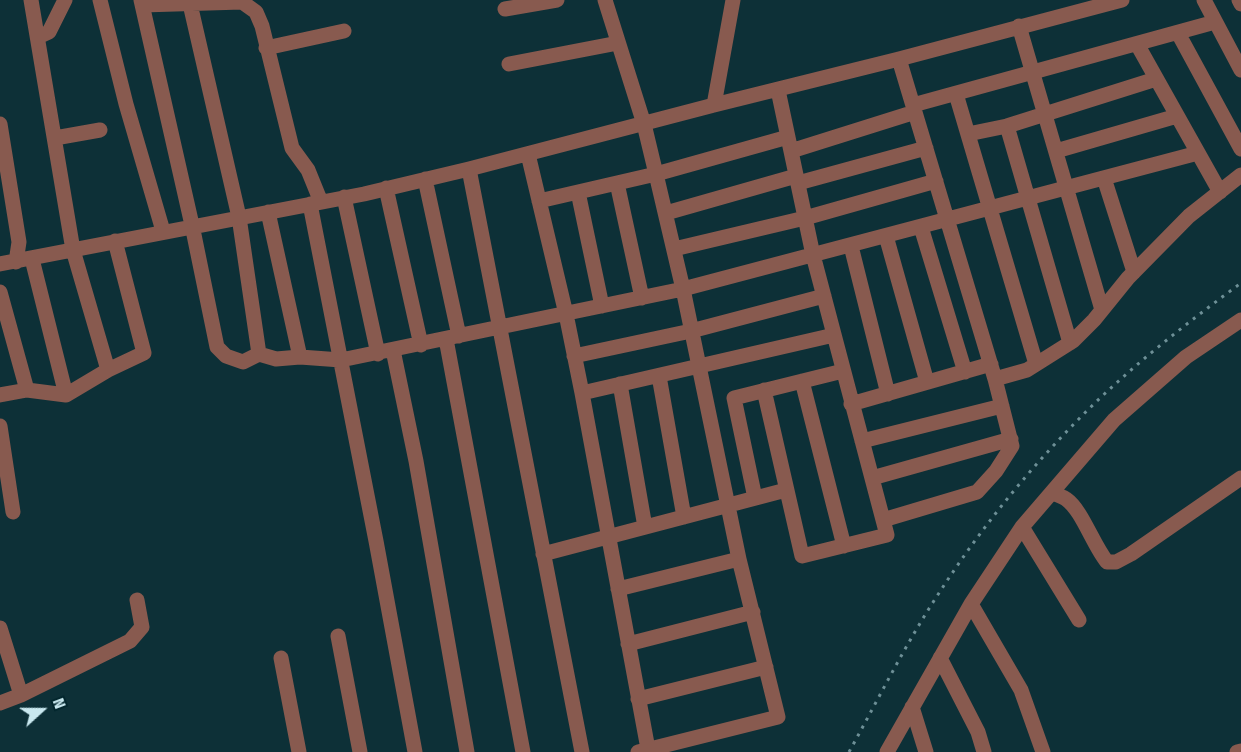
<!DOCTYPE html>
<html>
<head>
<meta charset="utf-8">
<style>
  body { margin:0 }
  #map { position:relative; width:1241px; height:752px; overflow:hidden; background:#0d3037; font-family:"Fira Sans Condensed",sans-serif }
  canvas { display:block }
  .north { position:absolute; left:12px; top:680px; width:60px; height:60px; -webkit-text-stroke:4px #02262d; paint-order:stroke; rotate:69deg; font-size:16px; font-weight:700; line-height:24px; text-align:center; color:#c9e9f0 }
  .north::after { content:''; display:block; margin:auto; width:21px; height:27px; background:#c9e9f0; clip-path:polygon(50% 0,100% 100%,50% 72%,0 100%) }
</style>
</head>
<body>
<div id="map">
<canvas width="1241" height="752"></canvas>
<div class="north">N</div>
</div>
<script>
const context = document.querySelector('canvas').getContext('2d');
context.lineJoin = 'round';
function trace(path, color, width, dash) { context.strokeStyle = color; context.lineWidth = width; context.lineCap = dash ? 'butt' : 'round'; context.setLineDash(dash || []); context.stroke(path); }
trace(new Path2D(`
  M31,0L73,250L108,370
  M100,0L126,104L163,231
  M141,0L192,225L217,347L226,356L243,362L259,354L276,359L300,357L341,360L683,289L1198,153
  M605,0L644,124L656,174L683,289L739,559L778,717L638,752
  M1204,0L1241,70
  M1239,0L1241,4
  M190,4L239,217L259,354
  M142,5L242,2L256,12L262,26L292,148L308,170L321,202
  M505,9L557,0
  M1019,26L1102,310
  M1178,33L1241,149
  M38,37L49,32L65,0
  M1137,44L1220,192
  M266,48L344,31
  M509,64L618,43
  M956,94L1036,364
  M714,105L733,0
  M913,105L1215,22
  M0,124L19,242L16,262
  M1007,126L1070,343
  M968,134L1007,126L1156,79
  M55,138L100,130
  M791,151L915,112
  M1056,151L1177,116
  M528,154L566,314L582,393L648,749
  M469,169L582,752
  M1104,178L1134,272
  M425,179L459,336
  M617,183L642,298
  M798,183L926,148
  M386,188L421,345
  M578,192L602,306
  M344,197L378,354
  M539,201L656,174L788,137
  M310,204L376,541L415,752
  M268,212L300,357
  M666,213L796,176
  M921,227L965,372
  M886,236L927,382
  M851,246L888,394
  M674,249L805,218L936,181
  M32,259L66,395
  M0,264L364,194L469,169L714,105L899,59L1122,0
  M0,292L27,390
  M446,339L523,752
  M393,350L416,461L467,752
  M574,356L691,331L824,296
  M659,376L684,517
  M995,379L1027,370L1073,341L1094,320L1128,278L1189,216L1241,175
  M802,381L844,546
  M620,384L645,527
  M764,390L802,556L887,535L813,255L778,90
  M582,393L834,335
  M0,395L27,390L66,395L108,370L144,353L115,241
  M851,404L991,364
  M0,426L13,512
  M862,441L1002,406
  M872,478L1011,439
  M1053,493C1057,495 1062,496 1066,499C1082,510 1093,545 1107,562H1116L1131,554L1241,478
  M755,498L734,398L843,371
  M883,520L977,492L996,471L1012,446L995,379L899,59
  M1022,527L1079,620
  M543,554L786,490
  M618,589L739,559
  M971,604L1021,690L1043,752
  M0,628L21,695
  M338,636L360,752
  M628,644L753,612
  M281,658L299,752
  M940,658L978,732L984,752
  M638,699L766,667
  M0,703L21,695L130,641L142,627L137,600
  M912,707L926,752
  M887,752L971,604L1022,527L1114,420L1186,357L1241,320
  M1237,752L1241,751`), '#885a4f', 15);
trace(new Path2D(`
  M849,752C879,698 907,641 941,590C985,522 1038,458 1097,401C1142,358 1191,320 1241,283`), '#6e9097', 3, [3, 6]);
</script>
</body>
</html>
